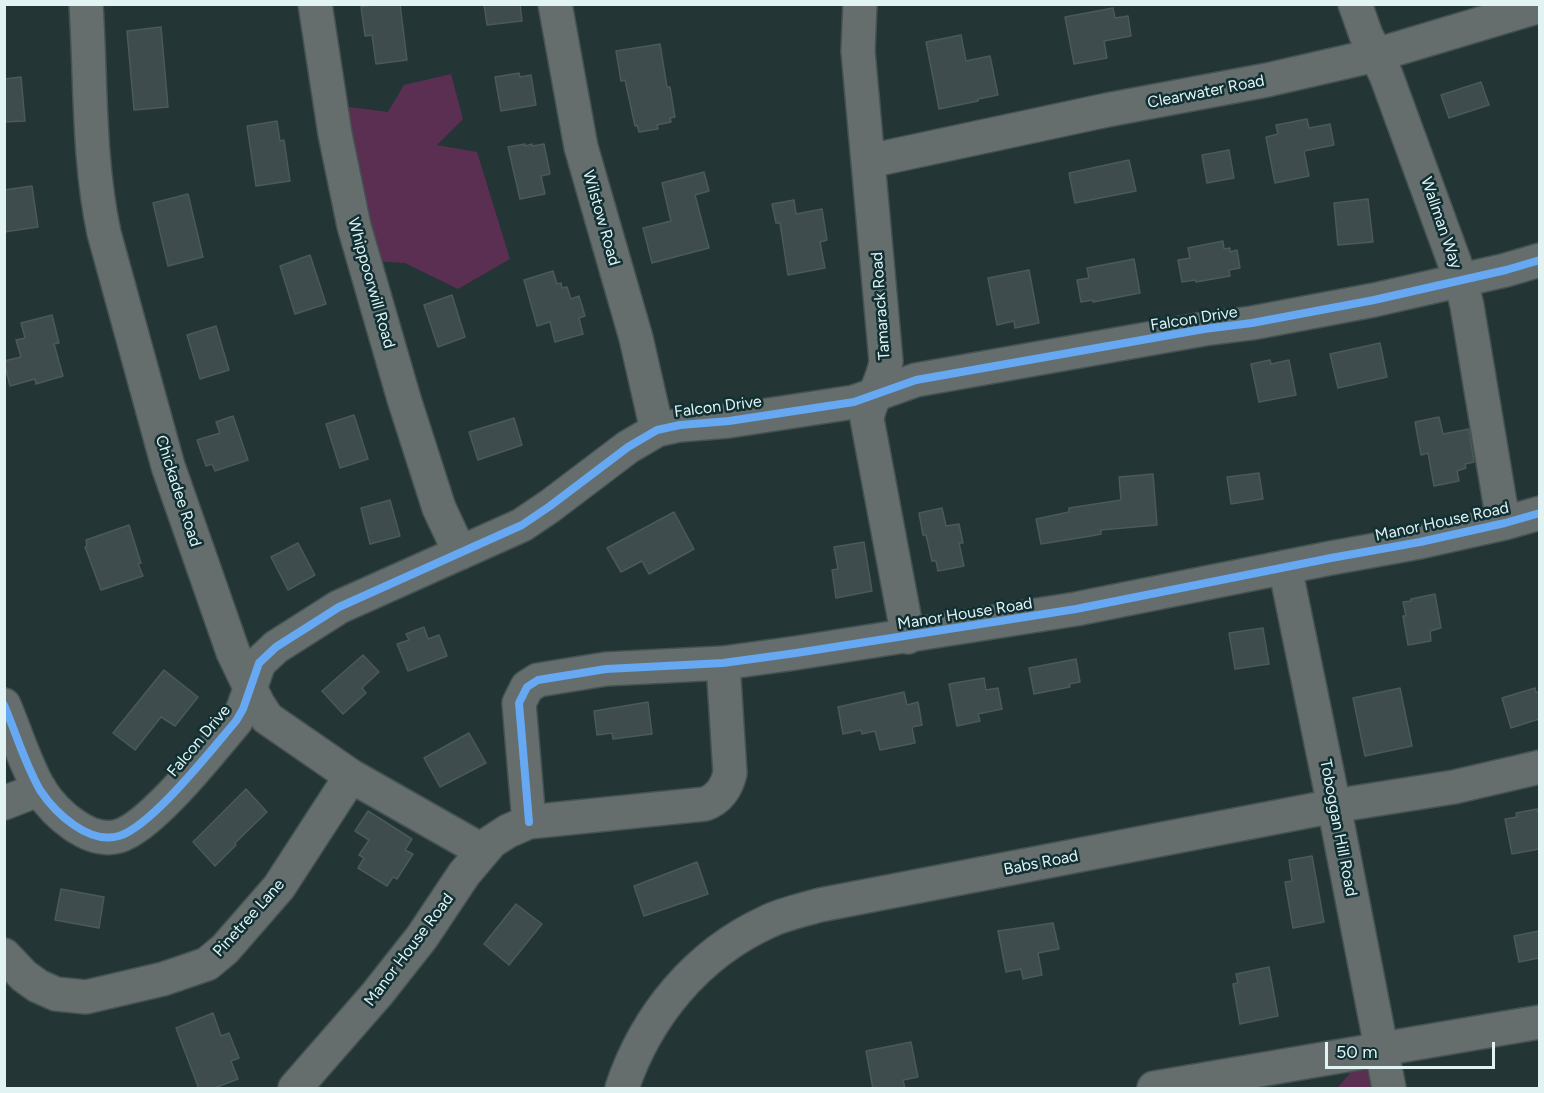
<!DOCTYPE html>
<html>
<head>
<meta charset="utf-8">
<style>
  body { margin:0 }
  #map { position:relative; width:1544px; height:1093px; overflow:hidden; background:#243535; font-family:Figtree,sans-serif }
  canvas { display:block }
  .frame { position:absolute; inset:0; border:6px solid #e2f3f4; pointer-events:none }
  .scale { position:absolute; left:1325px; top:1042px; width:170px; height:27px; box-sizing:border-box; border:3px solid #e2f3f4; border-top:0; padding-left:8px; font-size:18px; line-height:21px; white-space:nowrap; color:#e2f3f4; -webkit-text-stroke:4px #113033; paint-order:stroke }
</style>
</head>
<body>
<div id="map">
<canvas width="1544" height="1093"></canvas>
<div class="frame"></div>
<div class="scale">50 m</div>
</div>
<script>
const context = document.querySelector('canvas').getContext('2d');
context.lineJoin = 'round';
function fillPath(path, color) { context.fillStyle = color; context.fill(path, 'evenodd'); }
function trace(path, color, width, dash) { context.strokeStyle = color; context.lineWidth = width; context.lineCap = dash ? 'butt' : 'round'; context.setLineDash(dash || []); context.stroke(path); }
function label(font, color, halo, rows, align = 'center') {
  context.font = font + ' Figtree,sans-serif'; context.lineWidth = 5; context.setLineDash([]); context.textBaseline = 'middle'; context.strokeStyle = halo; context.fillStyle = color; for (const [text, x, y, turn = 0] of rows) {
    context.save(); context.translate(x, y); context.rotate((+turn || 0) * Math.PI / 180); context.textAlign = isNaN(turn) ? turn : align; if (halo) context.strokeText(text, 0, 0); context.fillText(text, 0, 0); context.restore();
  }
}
fillPath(new Path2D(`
  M451,74L463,119L437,145L477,152L510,259L458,289L405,263L375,261L342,106L388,112L404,85Z
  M1362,1060L1370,1061L1380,1088H1337Z`), '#5a2f52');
const building = new Path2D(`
  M377,4H400L407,60L376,64L372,35L365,36L361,7Z
  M484,4H520L522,21L487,25Z
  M1113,8L1115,18L1128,16L1131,36L1104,41L1107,58L1074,64L1065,17Z
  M161,27L168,107L134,110L127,31Z
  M961,35L966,61L990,56L998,95L978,99V101L939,109L926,42Z
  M660,44L667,87H670L675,117L670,118L671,122L657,125L658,129L639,132L637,125L635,126L625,80L621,81L616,51Z
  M519,73L520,77L531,75L536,105L501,111L495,77Z
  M21,77L25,121L4,122V79Z
  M1481,82L1489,105L1449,118L1441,95Z
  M1307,119L1309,128L1330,124L1334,145L1304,151L1309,176L1275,183L1266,137L1278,134L1276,125Z
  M277,121L280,141L284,140L290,181L256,186L247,126Z
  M525,144V146L532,144V146L544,144L550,174L541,176L545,194L520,199L508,147Z
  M1229,150L1234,178L1207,183L1202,155Z
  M1129,160L1136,191L1075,203L1069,173Z
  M704,172L709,191L695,195L709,248L652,263L643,228L671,221L662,183Z
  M32,186L38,227L4,232V190Z
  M188,194L203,257L168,266L153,203Z
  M1368,199L1373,242L1338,245L1334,203Z
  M794,200L796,214L822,209L827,240L820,242L825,268L788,275L780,223H776L772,204Z
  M1223,241L1224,249L1230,248V252L1237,250L1240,268L1229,270L1230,276L1196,282L1195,280L1182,282L1178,260L1190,258L1188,248Z
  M310,255L326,304L295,314L280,266Z
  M1134,259L1140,293L1093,302V300L1081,302L1077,280L1089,278L1087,268Z
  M1029,270L1039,323L1015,328L1014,321L997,325L988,278Z
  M553,271L557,284L561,283L562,288L567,287L571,299L579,296L585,316L579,318L583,334L555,342L550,322L537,326L524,280Z
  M452,295L465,337L438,347L424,305Z
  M52,315L59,343L54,344L63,376L36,384L35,379L10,386L4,361L21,357L16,340L25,338L21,323Z
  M216,326L229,370L200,379L187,335Z
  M1380,343L1387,377L1338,388L1330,354Z
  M1270,360L1271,364L1289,360L1296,395L1259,402L1251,364Z
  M354,415L368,459L340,468L326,424Z
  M233,416L248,460L215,471L212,464L206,466L197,440L220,433L216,422Z
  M1439,417L1443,434L1469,429L1474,462L1465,464L1466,468L1457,471L1459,481L1434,486L1428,453L1421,455L1415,422Z
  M514,418L522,445L478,460L469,432Z
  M1259,473L1263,499L1231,504L1227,477Z
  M1153,474L1157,525L1101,530V534L1091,536L1041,544L1036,519L1069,512V508L1121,500L1119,477Z
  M390,500L400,536L370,544L361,508Z
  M942,508L946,526L959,524L963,543H959L964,566L938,571L936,561H932L926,535H923L919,513Z
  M674,512L694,549L649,574L642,561L621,572L607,548Z
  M129,525L141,563L138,564L143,576L101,590L85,547L87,546L86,540Z
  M864,542L872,591L836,598L832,570L838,569L834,547Z
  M298,543L315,575L288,590L271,557Z
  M1435,594L1441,628L1430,631L1431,641L1408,645L1403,616H1406L1403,602L1411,601V599Z
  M424,627L428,639L439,635L447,656L408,671L397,644L409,640L406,634Z
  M1263,628L1269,664L1235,669L1229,633Z
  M363,655L379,672L362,688L366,693L343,714L322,691Z
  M1076,659L1080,682L1069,684L1070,687L1034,694L1029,668Z
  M164,670L198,697L175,726L161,717L135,750L113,733Z
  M984,678L986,690L998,688L1002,709L978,714L980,721L957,726L949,684Z
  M1400,688L1412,746L1365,756L1353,698Z
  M1535,688L1536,693L1539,691V719L1511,728L1502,698Z
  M904,692L907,705L918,702L922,725L912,727L915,743L880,750L875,731L862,734L861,730L843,734L838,707Z
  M648,702L652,734L613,739L612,733L597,735L594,711Z
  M469,733L486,763L440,787L424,758Z
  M246,789L267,812L235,843L236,845L215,866L193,842Z
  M1537,809L1538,813L1539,812V849L1512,854L1505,819L1517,817L1516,813Z
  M368,811L412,839L405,850L413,854L397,879L393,877L387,886L358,868L364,858L359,855L369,840L355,831Z
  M1312,856L1324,922L1293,928L1285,882L1292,881L1289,860Z
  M697,862L708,894L644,916L634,886Z
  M61,889L104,897L99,928L55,920Z
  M516,904L542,924L509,965L484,944Z
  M1053,923L1059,949L1038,953L1042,975L1023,979L1021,969L1006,972L998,931Z
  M1539,931V958L1519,962L1514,936Z
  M1269,967L1278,1016L1240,1024L1233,984L1238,983L1236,974Z
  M213,1013L221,1036L229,1033L239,1058L231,1061L238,1079L212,1089H199L176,1028Z
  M911,1042L918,1077L903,1080L905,1089H873L866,1051Z`);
fillPath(building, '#3f4c4d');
trace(building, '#4b5959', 1.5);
const minor = new Path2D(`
  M86,4C91,81 88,158 104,233L168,466L233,652L258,704L267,718L351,776L483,851
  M315,4L335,134L354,226L404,399L439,508L460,553
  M555,4L581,147L636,338L657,430
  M860,4L858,51L886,361C884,381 870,398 867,419L908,637
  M1355,4L1366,35L1386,75L1461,280L1467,306L1500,503L1505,523
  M869,161L1107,110L1267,80L1376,55L1540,6
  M1285,567L1334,806L1389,1088
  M4,705C16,733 25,764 40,790C55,813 89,845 119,836C152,826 212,749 236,721L243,709L259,663L276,647L339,607L522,525L550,506L628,447L657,430L680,425L729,421L854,402L916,380L1204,329L1252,323L1374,300L1506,270L1540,260
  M4,803L40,789
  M529,822L519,703L527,687L538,680L606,669L723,663L796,653L1076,609L1331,558L1420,542L1505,523L1540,513
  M4,955L24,976L38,986L56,994L86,997L163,979L207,964L225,949L279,887L351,776
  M295,1088L377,994L422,937L464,874L491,842L508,831L529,822L705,804C719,799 727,787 730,773L723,663
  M622,1088C646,1016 697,954 767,922C783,914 802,910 820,905L1334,806L1454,787L1540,767
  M1154,1088L1540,1022`);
trace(minor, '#445252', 36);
trace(minor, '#656d6d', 33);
trace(new Path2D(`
  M4,705C16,733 25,764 40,790C55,813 89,845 119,836C152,826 212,749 236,721L243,709L259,663L276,647L339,607L522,525L550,506L628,447L657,430L680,425L729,421L854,402L916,380L1204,329L1252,323L1374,300L1506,270L1540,260
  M529,822L519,703L527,687L538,680L606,669L723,663L796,653L1076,609L1331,558L1420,542L1505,523L1540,513`), '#66a8f1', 8);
label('16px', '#e2f3f4', '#113033', [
  ["Clearwater Road",1206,92,-11],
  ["Wilstow Road",601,218,74],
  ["Wallman Way",1441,223,71],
  ["Whippoorwill Road",371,283,74],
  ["Tamarack Road",881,306,-94],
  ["Falcon Drive",1194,319,-9],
  ["Falcon Drive",718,407,-7],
  ["Chickadee Road",178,491,72],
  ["Manor House Road",1442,522,-12],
  ["Manor House Road",965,614,-9],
  ["Falcon Drive",199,741,-50],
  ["Toboggan Hill Road",1338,828,79],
  ["Babs Road",1041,863,-11],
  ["Pinetree Lane",249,918,-48],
  ["Manor House Road",409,950,-53]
]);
</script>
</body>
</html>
